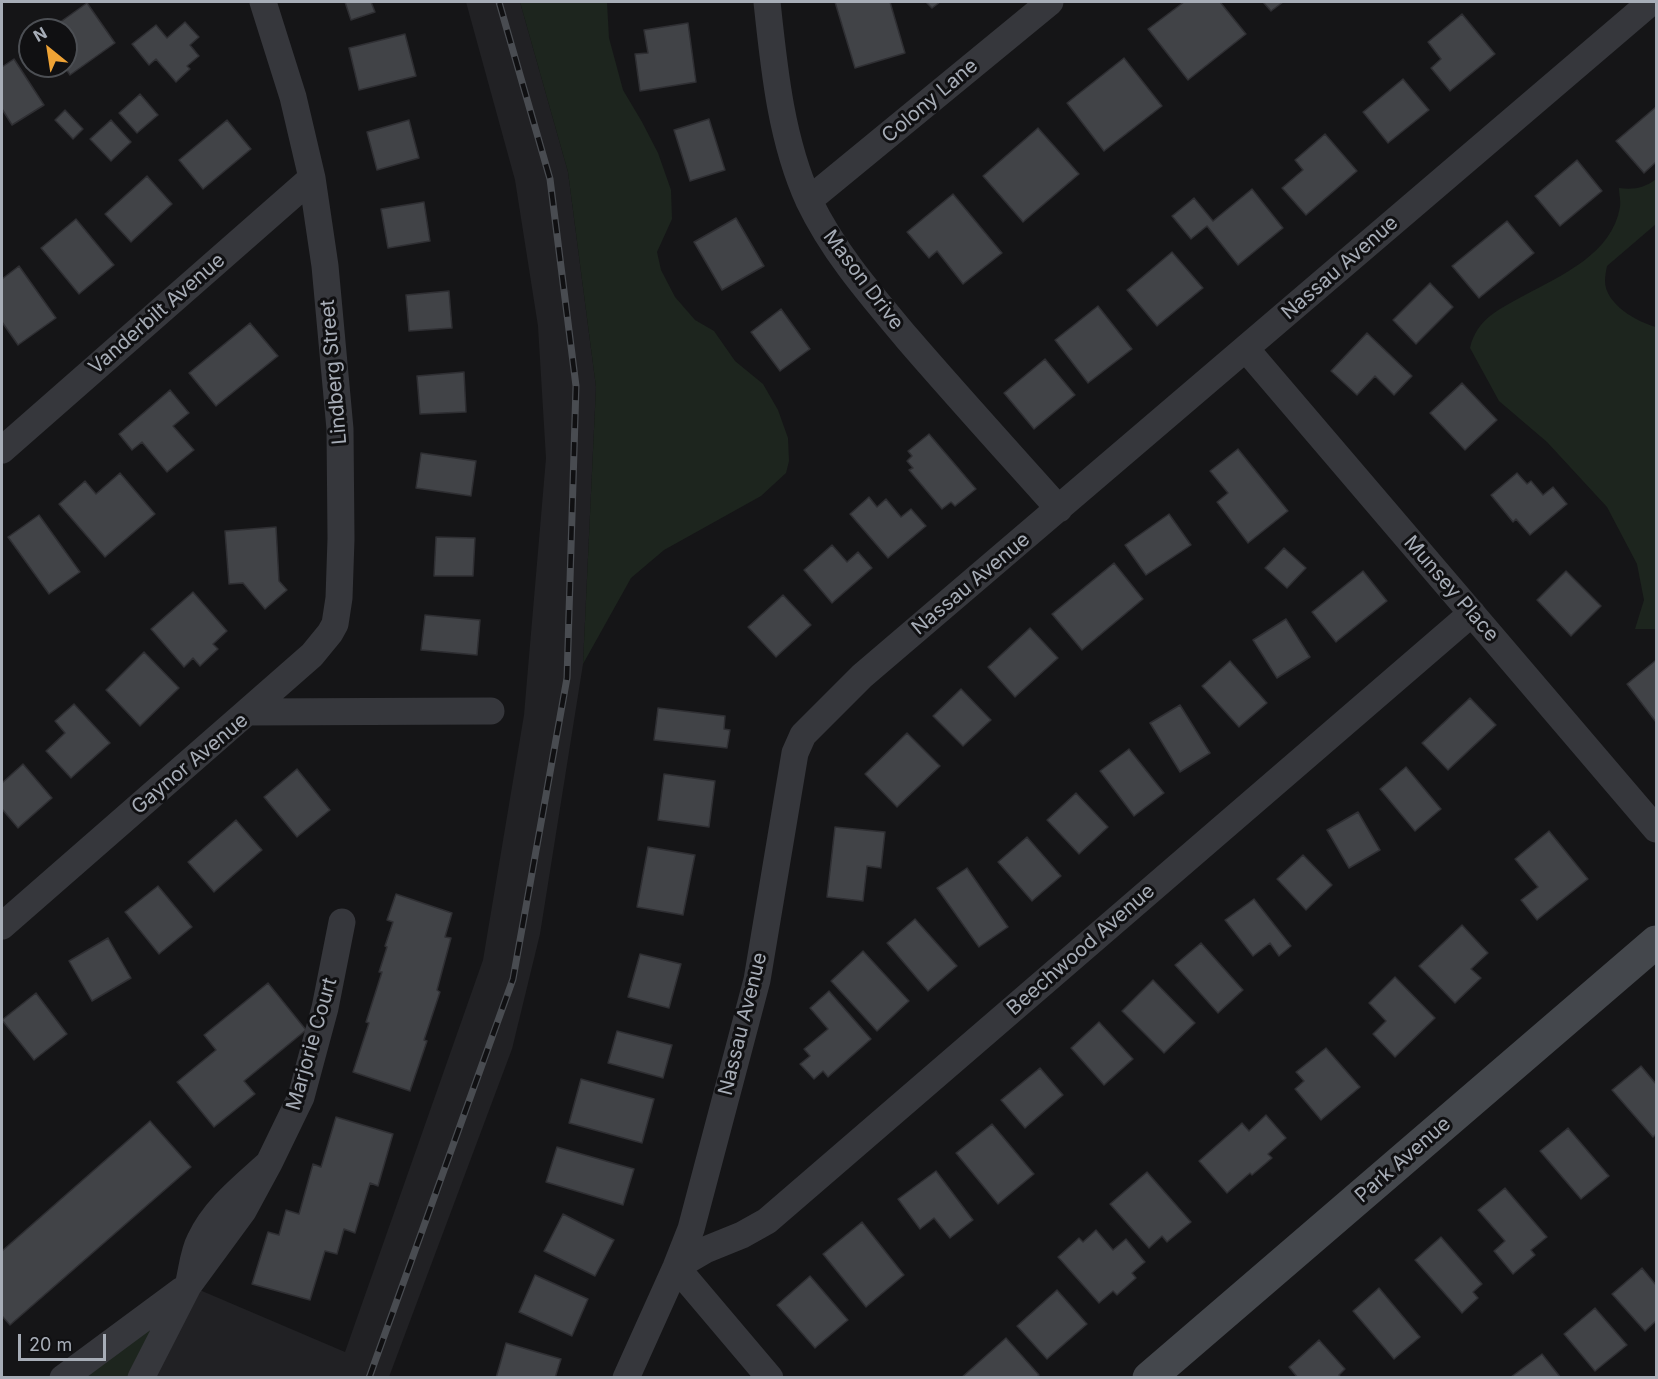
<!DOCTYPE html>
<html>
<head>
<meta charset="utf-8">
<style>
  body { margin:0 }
  #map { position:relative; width:1658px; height:1379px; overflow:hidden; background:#151517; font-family:Inter,sans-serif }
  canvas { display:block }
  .frame { position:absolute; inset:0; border:3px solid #a7adb7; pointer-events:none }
  .north { position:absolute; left:18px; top:18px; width:60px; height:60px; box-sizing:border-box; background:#101012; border:2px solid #4c4f54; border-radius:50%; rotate:330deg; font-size:16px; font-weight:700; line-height:24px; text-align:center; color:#a7adb7 }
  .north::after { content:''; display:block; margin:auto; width:21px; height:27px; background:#efa335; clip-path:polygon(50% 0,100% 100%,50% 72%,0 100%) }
  .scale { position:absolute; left:18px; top:1334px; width:88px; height:27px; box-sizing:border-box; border:3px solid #a7adb7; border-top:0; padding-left:8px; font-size:18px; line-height:21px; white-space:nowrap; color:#a7adb7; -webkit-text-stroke:4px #101012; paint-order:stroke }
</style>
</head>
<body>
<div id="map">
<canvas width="1658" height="1379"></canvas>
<div class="frame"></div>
<div class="north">N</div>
<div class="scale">20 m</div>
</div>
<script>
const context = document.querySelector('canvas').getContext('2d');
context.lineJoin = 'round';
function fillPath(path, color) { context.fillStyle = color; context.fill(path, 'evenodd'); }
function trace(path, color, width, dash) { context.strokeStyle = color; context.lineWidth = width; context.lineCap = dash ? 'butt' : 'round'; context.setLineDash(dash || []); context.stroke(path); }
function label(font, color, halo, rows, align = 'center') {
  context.font = font + ' Inter,sans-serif'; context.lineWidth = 6; context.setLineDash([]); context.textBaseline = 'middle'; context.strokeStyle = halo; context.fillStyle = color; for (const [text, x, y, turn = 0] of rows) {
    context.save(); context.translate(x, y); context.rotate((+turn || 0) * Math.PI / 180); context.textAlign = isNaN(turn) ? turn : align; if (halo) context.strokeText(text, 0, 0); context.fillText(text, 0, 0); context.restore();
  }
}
fillPath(new Path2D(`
  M466,2H520L568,172L596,387L583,664L540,934L512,1049L389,1377L141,1378L188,1285L345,1352L483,960L524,715L546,458L538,326L515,180Z`), '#212124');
fillPath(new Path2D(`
  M520,2H607L609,38L623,90L642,122L658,153L671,190L672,219L657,252L661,270L675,297L695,320L714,331L735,361L763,384L778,410L788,438L789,461L786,473L761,496L664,550L631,578L583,664L596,387L568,172Z
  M1656,179V224L1607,266C1606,271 1605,276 1605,281C1605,304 1637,322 1656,327V629H1635L1644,600L1637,564L1607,507L1547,442L1499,401L1470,348C1477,318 1500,309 1525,295C1562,275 1612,254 1620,207C1621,201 1619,194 1619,188C1633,190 1645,188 1656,179Z
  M188,1285L141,1377L63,1378Z`), '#1d251e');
const building = new Path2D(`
  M345,2H371L375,12L351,20Z
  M835,2H890L905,53L855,68Z
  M926,2H940L932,8Z
  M1184,2H1220L1246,34L1188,80L1148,29Z
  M1263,2H1283L1271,11Z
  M87,3L115,43L70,75L64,66H66V30H49Z
  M1462,14L1495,54L1450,91L1431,68L1441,59L1428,42Z
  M185,22L199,37L190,45L199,56L187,66L190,69L176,82L156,59L149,65L132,44L156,25L167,38Z
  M688,23L696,82L640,91L635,54L648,53L644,30Z
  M405,34L416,76L359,90L349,48Z
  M1124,58L1162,106L1104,151L1067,103Z
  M14,59L44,105L12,125L2,109V67Z
  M1403,79L1429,110L1388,143L1363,112Z
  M140,94L158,115L137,133L119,113Z
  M1656,107V162L1644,173L1616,141Z
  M65,110L83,129L73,139L55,120Z
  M709,119L725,170L690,181L674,130Z
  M111,120L131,142L111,161L90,139Z
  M227,120L251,149L203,189L179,160Z
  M409,120L419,158L377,170L367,132Z
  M1038,128L1079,174L1023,222L983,176Z
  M1325,134L1357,171L1306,215L1282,188L1303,170L1295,160Z
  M1577,160L1602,191L1560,226L1535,196Z
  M147,176L172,204L131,242L105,214Z
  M1252,189L1283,228L1238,265L1207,226L1191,239L1172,216L1194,198L1213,221Z
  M953,194L1002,253L963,284L937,251L929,258L907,232Z
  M424,202L430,241L388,248L381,209Z
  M736,218L764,266L722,290L694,242Z
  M76,219L114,265L79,294L41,248Z
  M1507,221L1534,253L1479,298L1452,266Z
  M1172,252L1203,288L1157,326L1127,290Z
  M19,266L56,318L18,345L2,322V279Z
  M1430,283L1453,307L1416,344L1393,320Z
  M449,291L452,328L409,331L406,295Z
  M1098,306L1132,349L1088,383L1055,340Z
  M781,309L810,349L780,371L751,332Z
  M250,323L278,356L216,406L189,373Z
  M1367,333L1412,376L1394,395L1375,376L1357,395L1331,371Z
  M1045,359L1075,395L1034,429L1004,393Z
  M464,372L466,412L420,414L417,376Z
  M1462,383L1497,420L1465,450L1430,413Z
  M170,390L189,413L173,426L194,450L167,472L142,442L132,450L119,434Z
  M929,434L976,489L955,506L951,502L942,509L909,470L913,468L907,461L912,456L908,451Z
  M1238,449L1288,511L1248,543L1217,502L1228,493L1210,471Z
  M421,453L476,461L471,496L416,488Z
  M120,473L155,514L105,557L59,504L85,481L96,494Z
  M1517,473L1527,484L1531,481L1543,495L1553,487L1567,504L1530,535L1516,519L1513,522L1491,495Z
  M869,497L877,507L886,499L901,517L911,509L926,526L888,558L850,514Z
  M1169,514L1191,545L1146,575L1125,545Z
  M39,515L80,572L49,594L8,537Z
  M276,527L279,581L287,590L265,609L243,583L229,584L225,531Z
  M436,537L475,538L473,576H434Z
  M832,545L847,562L858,552L872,568L832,603L804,570Z
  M1284,548L1306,568L1287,588L1265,568Z
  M1114,563L1143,599L1082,650L1052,614Z
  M1363,571L1387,601L1336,642L1312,612Z
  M1566,571L1601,606L1571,636L1537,600Z
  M193,592L227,631L213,644L218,649L200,666L193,658L184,667L151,629Z
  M783,595L811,625L776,657L748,627Z
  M425,615L480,620L477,655L421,650Z
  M1286,619L1310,657L1277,678L1253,640Z
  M1030,628L1058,658L1015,697L988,667Z
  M144,652L179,688L140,726L106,690Z
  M1230,661L1267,703L1239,727L1202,686Z
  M1655,661L1656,662V722L1627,684Z
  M961,689L991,720L963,746L933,716Z
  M1470,698L1496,725L1448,770L1422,743Z
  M74,704L110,743L71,778L46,751L65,733L55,721Z
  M1180,705L1210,753L1180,772L1150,723Z
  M658,708L725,716L724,729L730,730L727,748L654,740Z
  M907,733L940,766L897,807L865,774Z
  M1129,749L1164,793L1134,816L1100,771Z
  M23,764L52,798L18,828L2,809V783Z
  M1406,767L1441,809L1415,831L1380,789Z
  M297,769L330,810L297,837L264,797Z
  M664,774L715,781L709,827L658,820Z
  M1076,793L1108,827L1079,854L1047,820Z
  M1358,812L1380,850L1349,868L1327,830Z
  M236,820L262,850L214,892L188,862Z
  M835,827L885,832L881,868L867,866L863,901L827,897Z
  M1549,831L1588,879L1537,920L1521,900L1538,887L1515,859Z
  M1027,837L1061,876L1032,901L998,862Z
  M648,847L695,855L683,915L637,907Z
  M1303,855L1332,885L1306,910L1277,879Z
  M967,868L1008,927L979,947L937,888Z
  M158,886L192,927L159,954L125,912Z
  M396,894L452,913L445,937L451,938L437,990L440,992L424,1040L427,1041L410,1091L353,1072L369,1023L366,1022L382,972H379L387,947L385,946L393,922L387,920Z
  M1254,899L1291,946L1279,956L1270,943L1253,956L1225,920Z
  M915,919L957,966L928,991L887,943Z
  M1462,925L1488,953L1471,969L1481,978L1455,1003L1419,966Z
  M108,938L131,978L92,1001L69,961Z
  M1201,943L1243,990L1218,1013L1175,965Z
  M863,951L909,1001L877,1031L831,981Z
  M640,954L681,964L669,1008L628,997Z
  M1395,977L1435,1018L1395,1057L1373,1034L1386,1021L1369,1003Z
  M1153,980L1195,1023L1164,1053L1122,1011Z
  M268,983L306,1030L244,1081L255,1094L214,1127L177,1082L216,1050L204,1035Z
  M829,991L871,1039L828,1077L823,1071L814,1079L800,1064L810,1056L804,1049L828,1029L810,1008Z
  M36,993L67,1034L34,1060L2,1020Z
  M1099,1022L1133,1059L1104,1085L1071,1048Z
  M617,1031L672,1045L663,1078L608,1063Z
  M1326,1048L1360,1087L1321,1120L1295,1089L1304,1081L1296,1072Z
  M1641,1066L1656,1084V1134L1653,1137L1612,1090Z
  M1040,1068L1063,1095L1025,1128L1001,1100Z
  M581,1079L654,1099L642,1143L569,1123Z
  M1266,1115L1286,1138L1268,1154L1272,1158L1252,1175L1250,1173L1227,1193L1199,1161L1242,1123L1249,1131Z
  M336,1117L393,1134L378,1186L370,1183L355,1233L344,1229L337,1254L325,1251L310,1300L252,1284L268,1232L279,1235L286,1210L299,1214L313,1164L321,1167Z
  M150,1121L191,1167L10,1325L2,1316V1251Z
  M992,1124L1034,1174L998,1204L956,1153Z
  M1568,1128L1609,1176L1581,1199L1540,1151Z
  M557,1147L634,1169L623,1205L546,1182Z
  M936,1171L973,1220L950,1238L934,1218L920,1229L898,1199Z
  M1147,1172L1191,1222L1167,1242L1162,1236L1149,1248L1110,1204Z
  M1505,1188L1547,1237L1531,1250L1535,1255L1513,1274L1494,1251L1505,1241L1478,1210Z
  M563,1214L614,1240L595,1276L544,1251Z
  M862,1222L904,1275L866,1307L823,1254Z
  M1096,1230L1113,1250L1126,1239L1145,1262L1132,1273L1136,1278L1117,1295L1113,1291L1099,1303L1058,1257L1079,1238L1083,1242Z
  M1441,1237L1482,1284L1473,1292L1478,1298L1462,1313L1415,1260Z
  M1642,1268L1656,1285V1321L1645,1331L1612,1294Z
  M535,1275L588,1299L572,1336L519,1312Z
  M810,1276L848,1320L815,1348L777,1305Z
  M1379,1288L1420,1337L1394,1359L1353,1311Z
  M1057,1290L1087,1324L1047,1359L1017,1326Z
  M1595,1308L1627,1345L1595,1371L1564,1334Z
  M1006,1338L1039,1375L1036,1378H961Z
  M1319,1340L1345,1369L1339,1375L1341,1378H1298L1289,1367Z
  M506,1343L561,1359L555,1378H496Z
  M1542,1354L1561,1378L1511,1377Z`);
fillPath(building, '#414347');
trace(building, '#2f2f33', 1.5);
trace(new Path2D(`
  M767,2C774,68 781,140 809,201C834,253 871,295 907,338C957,396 1008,452 1059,509
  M809,200L1050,2
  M1246,349L1656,829
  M2,450L312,178
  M247,712L312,655L330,633L335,624L339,598L341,539L340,429L325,266L312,178L293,97L263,2
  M2,926L247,712L491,711
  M269,1163L301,1097L325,1008L342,922
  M63,1378L182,1290
  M141,1378L188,1286L243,1211L269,1163C244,1186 215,1208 200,1240C193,1253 192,1271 188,1286
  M626,1378L676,1267L691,1229L757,980L795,753L803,735L862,676L1651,2
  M770,1378L676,1267L705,1250L742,1235L767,1221L1472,613`), '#36373c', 27);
trace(new Path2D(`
  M1149,1378L1656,942`), '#44474c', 33);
const rail = new Path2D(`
  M369,1378L513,979L567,678L576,386L550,179L499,2`);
trace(rail, '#494c51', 7);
trace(rail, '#101012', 4.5, [14]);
label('20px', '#a7adb7', '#101012', [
  ["Colony Lane",930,101,-40],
  ["Nassau Avenue",1340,268,-41],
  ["Mason Drive",863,280,53],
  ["Vanderbilt Avenue",157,314,-41],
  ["Lindberg Street",334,372,-95],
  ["Nassau Avenue",971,584,-40],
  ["Munsey Place",1451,589,49],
  ["Gaynor Avenue",190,764,-40],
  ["Beechwood Avenue",1081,950,-41],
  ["Nassau Avenue",743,1024,-76],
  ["Marjorie Court",312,1044,-74],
  ["Park Avenue",1403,1160,-41]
]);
</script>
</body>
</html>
